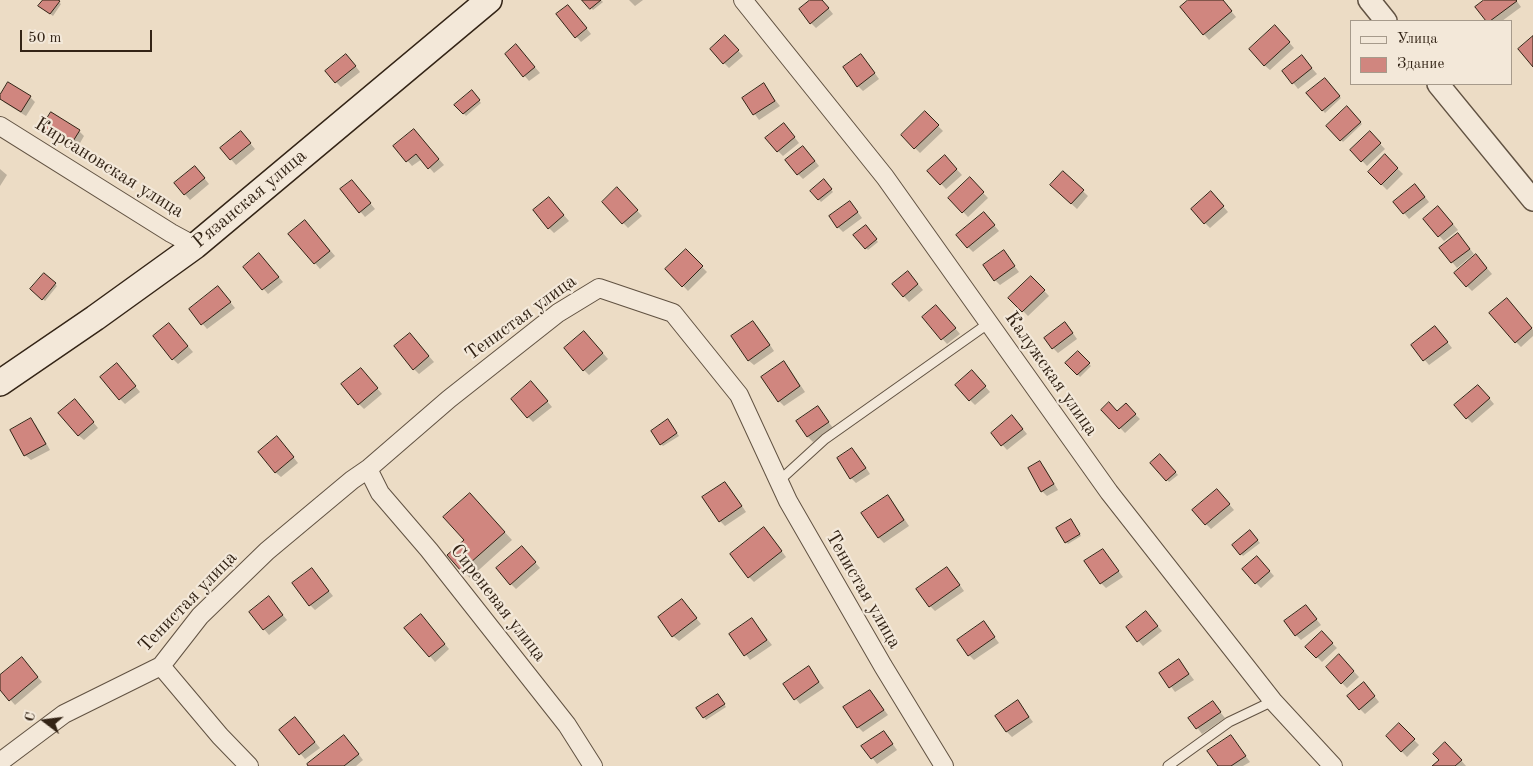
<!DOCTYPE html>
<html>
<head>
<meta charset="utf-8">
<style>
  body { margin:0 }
  #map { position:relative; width:1533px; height:766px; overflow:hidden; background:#ecdcc5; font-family:"Old Standard TT",serif }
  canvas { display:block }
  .legend { position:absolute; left:1350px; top:20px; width:162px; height:65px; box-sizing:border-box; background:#f3e8d9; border:1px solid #a69a8b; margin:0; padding:6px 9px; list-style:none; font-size:15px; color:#332416 }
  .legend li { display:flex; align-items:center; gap:10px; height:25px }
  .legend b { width:25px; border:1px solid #a69a8b }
  .north { position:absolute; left:20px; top:696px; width:50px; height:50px; -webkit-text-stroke:4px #f3e8d9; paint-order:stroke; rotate:285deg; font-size:14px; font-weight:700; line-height:20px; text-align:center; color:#332416 }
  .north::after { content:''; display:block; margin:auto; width:18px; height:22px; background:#332416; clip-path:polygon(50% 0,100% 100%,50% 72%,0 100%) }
  .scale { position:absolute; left:20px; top:30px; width:132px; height:22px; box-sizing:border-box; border:2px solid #332416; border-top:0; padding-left:6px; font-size:15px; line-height:18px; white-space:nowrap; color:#332416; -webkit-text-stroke:4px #f3e8d9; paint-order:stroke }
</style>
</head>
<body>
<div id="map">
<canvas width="1533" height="766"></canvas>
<ul class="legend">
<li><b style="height:6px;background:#f3e8d9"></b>Улица</li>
<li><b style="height:14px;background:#d0867f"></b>Здание</li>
</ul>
<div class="north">С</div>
<div class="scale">50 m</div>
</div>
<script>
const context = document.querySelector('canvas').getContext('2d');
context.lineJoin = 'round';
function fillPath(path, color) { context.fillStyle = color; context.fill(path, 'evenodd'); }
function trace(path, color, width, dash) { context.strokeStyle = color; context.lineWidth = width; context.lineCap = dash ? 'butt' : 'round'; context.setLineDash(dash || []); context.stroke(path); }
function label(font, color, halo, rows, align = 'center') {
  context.font = font + ' "Old Standard TT",serif'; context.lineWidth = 4.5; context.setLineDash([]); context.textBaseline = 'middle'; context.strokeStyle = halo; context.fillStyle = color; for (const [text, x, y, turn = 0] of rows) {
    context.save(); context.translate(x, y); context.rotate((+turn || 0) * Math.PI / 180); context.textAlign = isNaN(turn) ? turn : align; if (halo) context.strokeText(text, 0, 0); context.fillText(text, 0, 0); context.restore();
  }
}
fillPath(new Path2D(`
  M44,0H56L61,4L53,16L42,8Z
  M584,0H601L603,2L593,10Z
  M629,0H643L635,6Z
  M812,0H822L833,14L816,28L811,23Z
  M1190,0H1222L1236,17L1209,40L1181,8Z
  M1486,0H1516L1521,7L1502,21H1487L1477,7Z
  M573,11L591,34L581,42L558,15Z
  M1280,32L1294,48L1270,70L1264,65Z
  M730,42L743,56L729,68L724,63Z
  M521,51L540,73L529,81L506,54Z
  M1302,57L1317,74L1298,89L1284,71Z
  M351,60L360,72L341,87L336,82Z
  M866,61L879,79L863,91L858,86Z
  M1325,79L1341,98L1325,113L1308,93Z
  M763,85L780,106L759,120L743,98Z
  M472,92L481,103L466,116L456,105Z
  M30,97L35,102L26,116L5,103L0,98Z
  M1347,108L1362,124L1343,142L1328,126Z
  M925,113L943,131L920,153L902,135Z
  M43,128L79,131L84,136L76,150L48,133Z
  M789,130L799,143L783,156L778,151Z
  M1370,133L1385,149L1367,166L1352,150Z
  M419,136L444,165L434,173L422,159L412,166L395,146Z
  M246,138L255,149L236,165L222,149Z
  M808,152L819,166L803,179L798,174Z
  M1385,156L1403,174L1387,190L1369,172Z
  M945,157L962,175L946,189L929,171Z
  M0,169L7,175L0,186Z
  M1063,172L1088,196L1077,209L1051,185Z
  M200,173L209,184L190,200L176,184Z
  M970,179L988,198L968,217L950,198Z
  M824,181L833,192L821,202L812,191Z
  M357,187L375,209L365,217L342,190Z
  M1420,191L1429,202L1409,219L1395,202Z
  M622,194L642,216L628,228L603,202Z
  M1216,198L1228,212L1210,228L1205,223Z
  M554,204L569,221L554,233L549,228Z
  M854,207L862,218L843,232L838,227Z
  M1443,212L1458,230L1444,241L1424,219Z
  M984,213L999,231L973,252L968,247Z
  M310,227L335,256L320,269L290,234Z
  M868,229L878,242L868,250L866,248Z
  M1463,240L1474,254L1457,268L1441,248Z
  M686,251L707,272L688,291L667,269Z
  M1004,252L1019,272L1000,285L995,280Z
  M264,260L283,282L268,294L245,267Z
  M1481,261L1492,274L1472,291L1467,286Z
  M44,274L57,286L45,301L32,289Z
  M1031,277L1049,296L1028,316L1010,298Z
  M913,278L923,290L909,302L893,284Z
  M223,293L235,308L207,329L190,309Z
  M1512,305L1533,330V336L1521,347L1516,342Z
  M941,311L960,334L947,344L923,317Z
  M753,322L758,327L774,351L754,365L748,360Z
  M1070,329L1077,339L1058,353L1053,348Z
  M174,330L193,352L178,364L173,359Z
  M1440,333L1452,348L1429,365L1413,346Z
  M589,337L608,359L589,375L584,370Z
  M415,340L434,362L419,374L414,369Z
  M1078,353L1091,366L1080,377L1067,363Z
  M783,363L789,368L805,392L784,406L779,401Z
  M122,370L140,392L125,404L120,399Z
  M366,375L382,394L364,409L359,404Z
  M977,377L990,392L975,405L970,400Z
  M536,388L552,407L533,422L528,417Z
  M1483,391L1494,404L1472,423L1467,418Z
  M1126,405L1140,419L1125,433L1103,410L1117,413Z
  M80,406L98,428L84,440L78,435Z
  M818,408L833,428L813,442L808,437Z
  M31,420L36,425L50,450L31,460L25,455L12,431Z
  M1017,422L1027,434L1007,450L992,433Z
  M670,423L679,436L663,446L661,444Z
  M282,443L298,463L281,477L275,472Z
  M852,449L857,454L870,474L856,483L851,478Z
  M1160,455L1178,475L1169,482L1152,463Z
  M1040,463L1045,468L1058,490L1047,496L1042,491Z
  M725,483L730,488L746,512L725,526L720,521Z
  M1222,496L1234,510L1211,529L1206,524Z
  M888,497L893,502L909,526L884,543L879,538L863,514Z
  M478,503L512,540L470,578L462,570L466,540Z
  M1073,523L1081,536L1068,544L1066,542Z
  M1250,531L1260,543L1243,556L1234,545Z
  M769,534L786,557L754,582L749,577Z
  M1103,550L1123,577L1106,588L1101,583Z
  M527,553L540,568L516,589L511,584Z
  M1262,563L1274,576L1261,588L1256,583Z
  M312,570L333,596L315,610L310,605Z
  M952,574L964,591L935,611L930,606Z
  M269,598L287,620L269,635L264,629Z
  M682,601L701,624L679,641L673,636Z
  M1306,606L1321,625L1301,640L1296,635Z
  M1146,613L1162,631L1143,646L1127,628Z
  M752,620L772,645L750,660L731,635Z
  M426,621L449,649L435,662L406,628Z
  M984,623L999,643L974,660L969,655Z
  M1322,633L1337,648L1322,662L1307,647Z
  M1179,660L1194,680L1175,692L1161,673Z
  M1344,661L1359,677L1347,688L1342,683Z
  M27,664L42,682L15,705L0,688V677Z
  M808,668L824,688L800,704L784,684Z
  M1369,689L1379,702L1365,714L1360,709Z
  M870,691L888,715L863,732L858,727Z
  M720,698L726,707L706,720L698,708Z
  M1018,702L1033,722L1012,737L1007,732Z
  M1213,703L1225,718L1202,734L1190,718Z
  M300,724L320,748L305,759L281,730Z
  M1399,725L1419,745L1407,757L1387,736Z
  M884,732L897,750L877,764L863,746Z
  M1231,736L1250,762L1243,766H1219Z
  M349,742L363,760L356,766H310Z
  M1451,749L1466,766H1434Z`), '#0003');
const building = new Path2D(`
  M43,0H58L60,1L50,14L38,6Z
  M582,0H601L590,9Z
  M810,0H822L829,8L810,24L799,9Z
  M1188,0H1223L1232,11L1203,35L1180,7Z
  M1484,0H1516L1517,1L1490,21H1486L1475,7Z
  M568,5L587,28L575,38L556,14Z
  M1275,25L1290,42L1264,66L1249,49Z
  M725,35L739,50L723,64L710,49Z
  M1533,36V67L1518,49Z
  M516,44L535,67L523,77L505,54Z
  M346,54L356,66L335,83L325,71Z
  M861,54L875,73L857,87L843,67Z
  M1302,55L1312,68L1292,84L1282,71Z
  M1325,78L1340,96L1322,111L1306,93Z
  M8,82L31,96L21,112L0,99V95Z
  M764,83L775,101L753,115L742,98Z
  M472,90L480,100L463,114L454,105Z
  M1347,106L1361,122L1340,141L1326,126Z
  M925,111L939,125L914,149L901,135Z
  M51,112L80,130L70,146L41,128Z
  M784,123L795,137L777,152L765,138Z
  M414,129L439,159L428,169L416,154L406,162L393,146Z
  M241,131L251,143L230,160L220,148Z
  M1370,131L1381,143L1361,162L1350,150Z
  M803,146L815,161L797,175L785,160Z
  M1385,154L1398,168L1381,185L1368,172Z
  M945,155L957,169L940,185L927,171Z
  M195,166L205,178L184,195L174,183Z
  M1063,171L1084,190L1071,204L1050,185Z
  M970,177L984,192L962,213L948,198Z
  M824,179L832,189L818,200L810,191Z
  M352,180L371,203L359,213L340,189Z
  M1415,184L1425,197L1403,214L1393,202Z
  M617,187L638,210L622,224L602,202Z
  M1211,191L1224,206L1204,224L1191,209Z
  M549,197L564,215L548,229L533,210Z
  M850,201L858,212L837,228L829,216Z
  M1438,206L1453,224L1438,237L1423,219Z
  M984,212L995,225L967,248L956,235Z
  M305,220L330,251L314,264L288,234Z
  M866,225L877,239L865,249L853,235Z
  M1458,233L1470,249L1451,263L1439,248Z
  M686,249L703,266L682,287L665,269Z
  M1004,250L1015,266L994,281L983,265Z
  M259,253L279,277L262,290L243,267Z
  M1476,254L1487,268L1466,287L1454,273Z
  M908,271L918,284L903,297L892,284Z
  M44,273L56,283L42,300L30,289Z
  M1031,276L1045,290L1022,312L1008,298Z
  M218,286L231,302L201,325L189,309Z
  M1507,298L1532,328L1515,343L1489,313Z
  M936,305L956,328L941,340L922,317Z
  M753,321L770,345L748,361L731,336Z
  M1065,322L1073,333L1052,349L1044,338Z
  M169,323L188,346L172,360L153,336Z
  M1435,326L1448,342L1423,361L1411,345Z
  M584,331L603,353L583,371L564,348Z
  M410,333L429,356L413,370L394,346Z
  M1078,351L1090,363L1077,375L1065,363Z
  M784,361L800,386L778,402L761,377Z
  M117,363L136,386L119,400L100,377Z
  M361,368L378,388L358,405L341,384Z
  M972,370L986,386L969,401L955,385Z
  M531,381L548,401L527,418L511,399Z
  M1478,385L1490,398L1466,419L1454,405Z
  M75,399L94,422L78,436L58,413Z
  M1109,402L1117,411L1126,403L1136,414L1119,429L1101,410Z
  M818,406L829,422L807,437L796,421Z
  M1012,415L1023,429L1001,446L991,433Z
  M31,418L46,444L24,456L10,430Z
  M668,419L677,433L660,445L651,431Z
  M277,436L294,457L275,473L258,452Z
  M852,448L866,468L850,479L837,458Z
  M1160,454L1176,472L1166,481L1150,463Z
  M1040,461L1054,484L1041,492L1028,468Z
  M725,482L742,506L719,522L702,497Z
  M1217,489L1230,504L1205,525L1192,510Z
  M470,493L505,532L461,571L447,555L464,540L443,517Z
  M888,495L904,520L878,538L861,513Z
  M1071,519L1080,534L1065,543L1056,528Z
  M764,527L782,551L748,578L730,554Z
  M1250,530L1258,540L1240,555L1232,545Z
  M522,546L536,562L510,585L496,568Z
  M1103,549L1119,571L1100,584L1084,561Z
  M1257,556L1270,571L1255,584L1242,569Z
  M947,567L960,585L929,607L916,589Z
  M312,568L329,591L309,606L292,583Z
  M269,596L283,615L263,630L249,612Z
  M682,599L697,618L672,637L658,617Z
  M1306,605L1317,619L1295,636L1284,621Z
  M1146,611L1158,626L1137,642L1126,627Z
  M421,614L445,644L429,657L404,628Z
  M752,618L767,640L744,656L729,634Z
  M984,621L995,637L968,656L957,640Z
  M1322,631L1333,643L1316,658L1305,647Z
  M1339,654L1354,671L1341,684L1326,667Z
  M22,657L38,677L9,701L0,690V675Z
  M1179,659L1189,674L1169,688L1159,673Z
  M809,666L819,682L794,700L783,684Z
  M1364,682L1375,696L1359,710L1347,696Z
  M870,690L884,710L857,728L843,707Z
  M718,694L725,704L703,718L696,708Z
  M1018,700L1029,717L1006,732L995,716Z
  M1213,701L1221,712L1196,729L1188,718Z
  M295,717L315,742L299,755L279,730Z
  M1399,723L1415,739L1401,752L1386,736Z
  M884,731L893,744L871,759L861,746Z
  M344,735L359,754L344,766H308L307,764Z
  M1231,735L1246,756L1231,766H1218L1207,751Z
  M1445,742L1462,760L1455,766H1432L1439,760L1433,754Z`);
fillPath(building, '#d0867f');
trace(building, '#332416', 1);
const service = new Path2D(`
  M779,481L825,439L989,323
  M1168,766L1229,722L1273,701`);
const minor = new Path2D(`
  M743,0L885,177L1109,492L1273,701L1333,766
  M0,126L171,233L195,246
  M368,469L380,493L429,550L567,725L593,766
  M161,666L220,736L249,766
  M0,762L64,714L161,666L200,616L267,551L352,480L368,469L449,399L558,313L599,288L673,313L739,395L788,501L883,666L944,766`);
const tertiary = new Path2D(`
  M1369,0L1386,21
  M1438,84L1533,200`);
const secondary = new Path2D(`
  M0,383L95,318L195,246L489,0`);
trace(service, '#615242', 11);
trace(minor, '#615242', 20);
trace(tertiary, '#615242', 24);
trace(secondary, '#332416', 28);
trace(service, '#f3e8d9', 9);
trace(minor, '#f3e8d9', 18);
trace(tertiary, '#f3e8d9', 21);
trace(secondary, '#f3e8d9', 25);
label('19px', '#332416', '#f3e8d9', [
  ["Кирсановская улица",109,168,32],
  ["Рязанская улица",250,199,-40],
  ["Тенистая улица",521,318,-36],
  ["Калужская улица",1051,374,55],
  ["Тенистая улица",863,590,60],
  ["Тенистая улица",188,602,-46],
  ["Сиреневая улица",498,603,52]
]);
</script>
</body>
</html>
